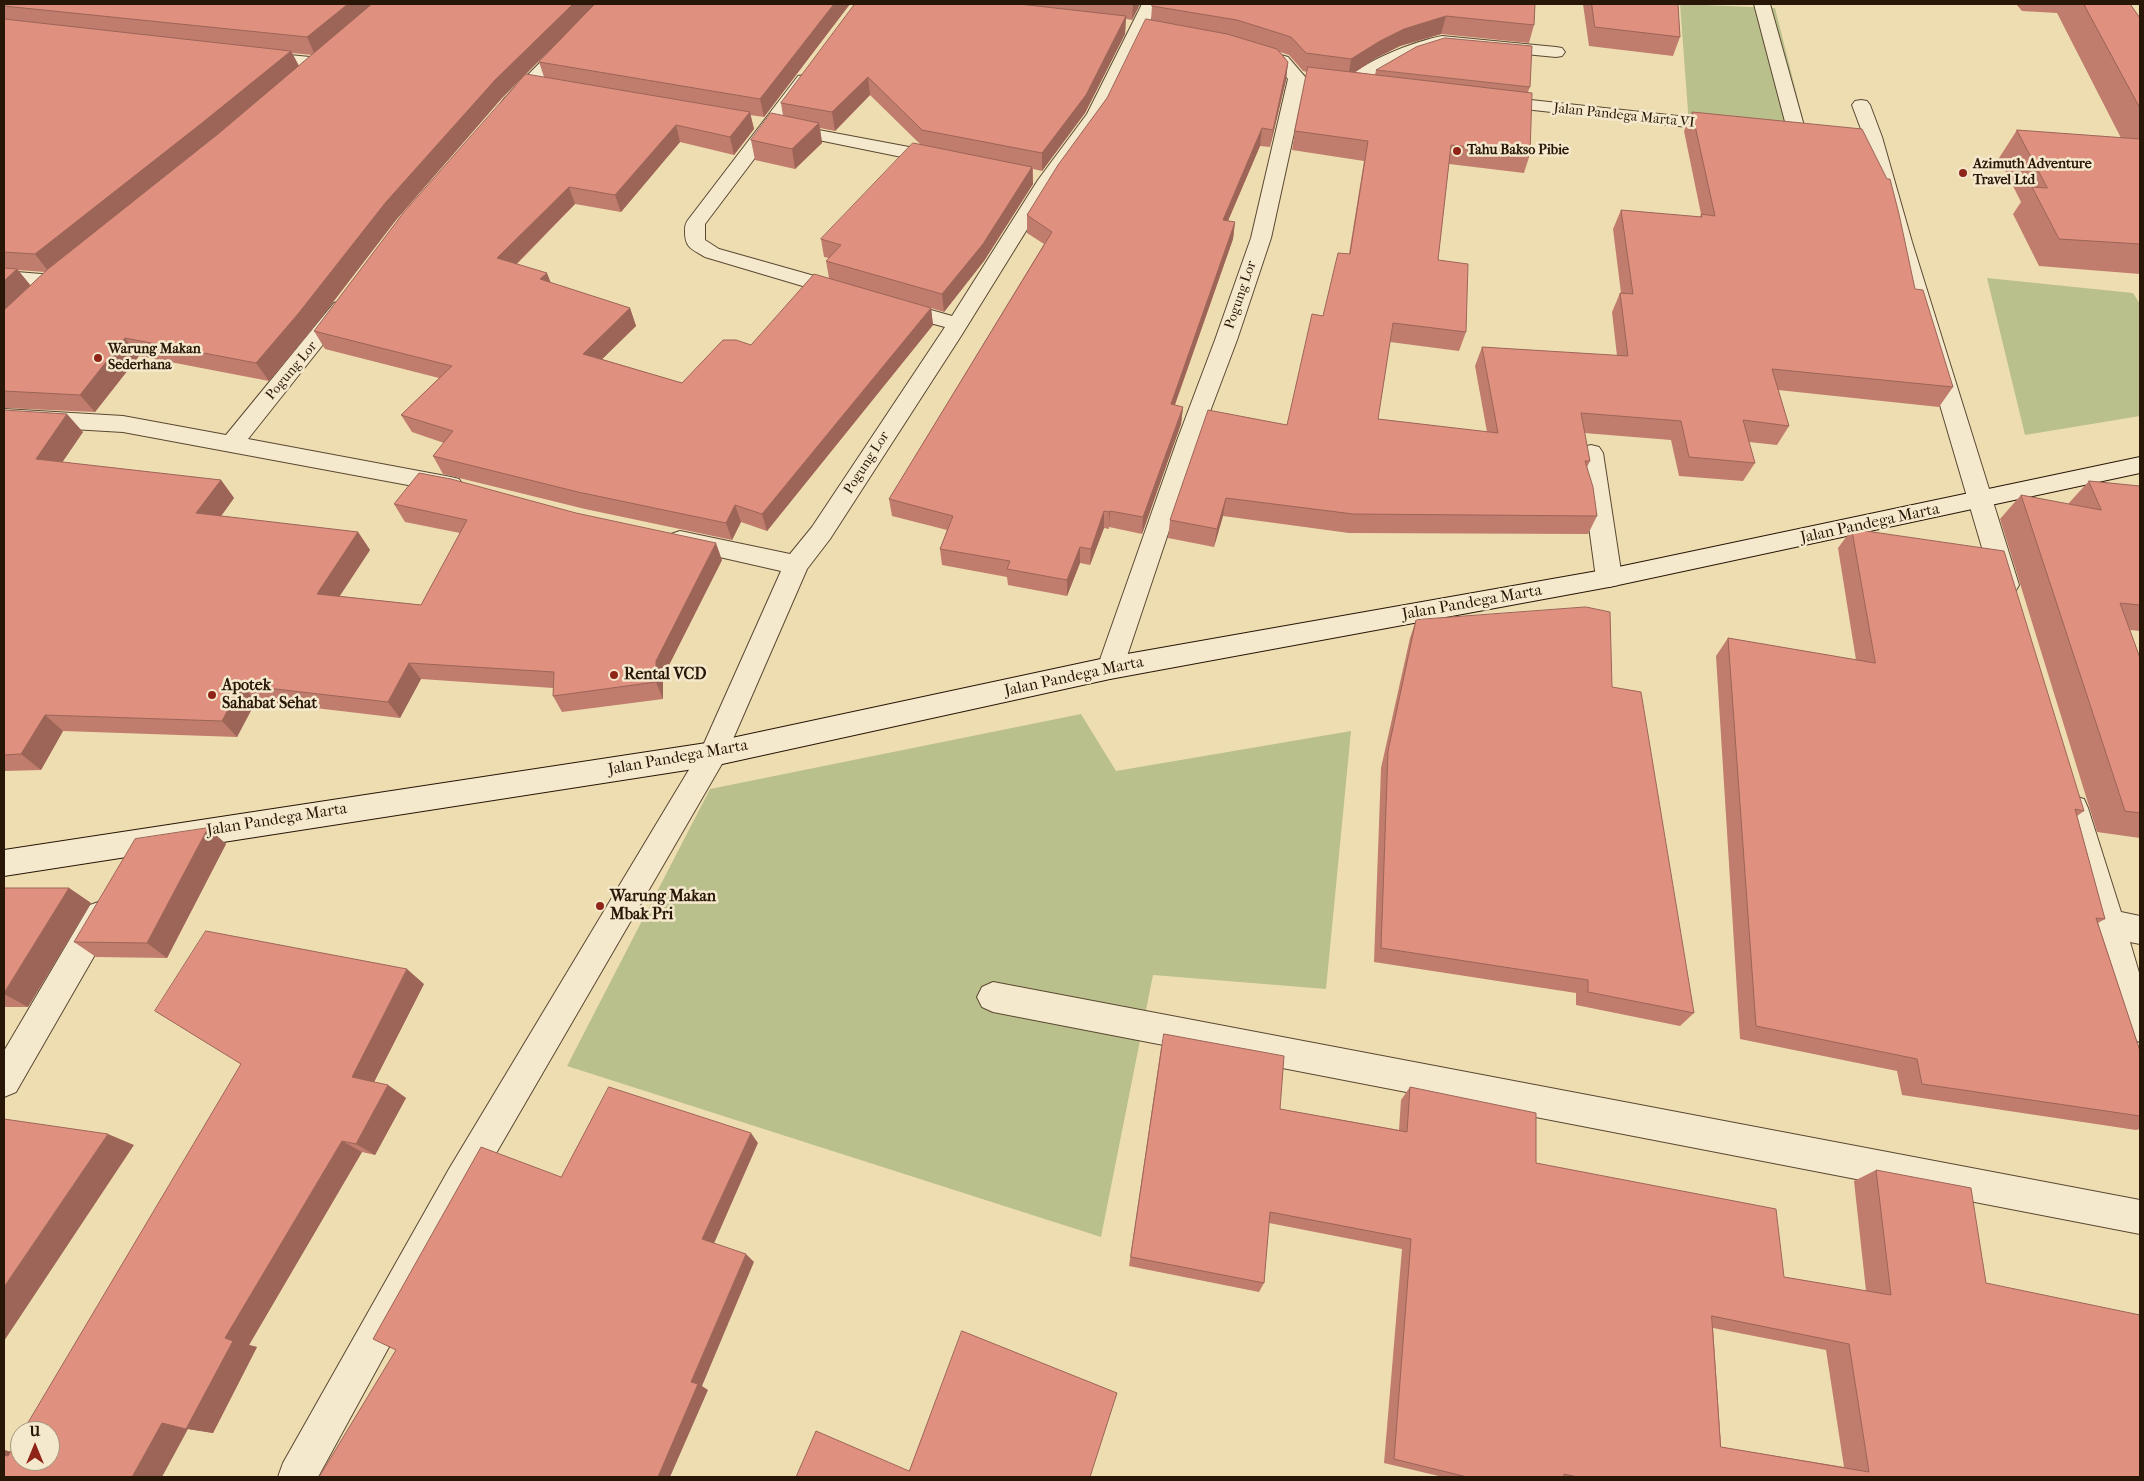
<!DOCTYPE html>
<html>
<head>
<meta charset="utf-8">
<style>
  body { margin:0 }
  #map { position:relative; width:2144px; height:1481px; overflow:hidden; background:#efddb2; font-family:"IM FELL French Canon",serif }
  canvas { display:block }
  .frame { position:absolute; inset:0; border:5px solid #281607; pointer-events:none }
  .north { position:absolute; left:10px; top:1421px; width:50px; height:50px; box-sizing:border-box; background:#f5e9cd; border:1px solid #a3957e; border-radius:50%; rotate:0deg; font-size:14px; font-weight:700; line-height:20px; text-align:center; color:#281607 }
  .north::after { content:''; display:block; margin:auto; width:18px; height:22px; background:#8f2418; clip-path:polygon(50% 0,100% 100%,50% 72%,0 100%) }
</style>
</head>
<body>
<div id="map">
<canvas width="2144" height="1481"></canvas>
<div class="frame"></div>
<div class="north">U</div>
</div>
<script>
const context = document.querySelector('canvas').getContext('2d');
context.lineJoin = 'round';
function fillPath(path, color) { context.fillStyle = color; context.fill(path, 'evenodd'); }
function trace(path, color, width, dash) { context.strokeStyle = color; context.lineWidth = width; context.lineCap = dash ? 'butt' : 'round'; context.setLineDash(dash || []); context.stroke(path); }
function label(font, color, halo, rows, align = 'center') {
  context.font = font + ' "IM FELL French Canon",serif'; context.lineWidth = 5; context.setLineDash([]); context.textBaseline = 'middle'; context.strokeStyle = halo; context.fillStyle = color; for (const [text, x, y, turn = 0] of rows) {
    context.save(); context.translate(x, y); context.rotate((+turn || 0) * Math.PI / 180); context.textAlign = isNaN(turn) ? turn : align; if (halo) context.strokeText(text, 0, 0); context.fillText(text, 0, 0); context.restore();
  }
}
fillPath(new Path2D(`
  M1680,4L1775,8L1805,127L1689,125Z
  M1987,278L2133,293L2140,304V416L2025,435Z
  M1081,714L1116,771L1351,731L1326,989L1153,975L1101,1237L567,1066L710,789Z`), '#bac08b');
const lane = new Path2D(`
  M1591,445L1599,447L1603,453L1622,578L1618,585L1609,587L1600,585L1596,578L1579,453L1583,447Z`);
const street = new Path2D(`
  M598,4H615L516,107L510,108L504,107L501,103L504,99Z
  M1142,4H1158L1105,115L1057,181L961,336L830,539L807,569L723,762L473,1193L318,1477H278L283,1463L449,1169L702,748L781,571L671,546L668,540L671,534L680,531L790,554L812,527L945,327L889,312L885,307L889,302L896,300L952,316L1038,180L1087,114Z
  M1754,4H1770L1806,133L1804,137L1797,139L1790,137L1788,133Z
  M1442,36L1556,47L1562,48L1565,52L1562,56L1556,57L1442,46C1411,52 1383,69 1358,88L1352,89L1346,88L1343,84C1358,62 1416,41 1442,36Z
  M1255,48L1288,57L1306,78L1271,238L1237,340L1200,438L1123,668L1119,675L1110,679L1101,675L1097,668L1178,438L1215,340L1251,238L1288,79L1276,65L1249,57L1246,53L1249,49Z
  M259,52L320,58L326,59L329,63L326,67L320,68L253,61L250,57L253,53Z
  M804,75L810,76L813,80L781,123L941,153L948,155L950,159L948,163L941,165L784,133L776,130L705,224V240L719,249L850,286L853,291L850,296L843,298L705,257C692,249 685,248 685,232C685,227 685,224 688,220L798,76Z
  M1494,96L1724,121L1730,122L1733,126L1730,130L1724,131L1488,105L1485,101L1488,97Z
  M1861,100L1867,101L1870,105L1882,137L1912,242L2019,585L2015,592L2006,595L1997,592L1993,585L1892,242L1864,137L1852,105L1855,101Z
  M4,271L54,275L61,276L64,281L61,286L54,287L4,283Z
  M341,301L348,303L352,308L348,313L248,439L451,477L459,479L463,485L459,491L451,493L123,432L4,425V409L123,416L226,435L334,303Z
  M2074,796L2084,799L2088,808L2121,912L2140,916V944L2130,942L2140,976V1042L2129,1038L2124,1027L2060,808L2064,799Z
  M101,901L112,905L116,915L112,925L16,1092L4,1097V1051L90,905Z
  M993,982L2140,1200V1234L993,1012L982,1007L977,997L982,987Z`);
const secondary = new Path2D(`
  M2140,457V473L1609,587L1110,679L713,766L4,876V850L713,742L1110,657L1609,569Z`);
trace(lane, '#5a4832', 2);
trace(street, '#5a4832', 2);
trace(secondary, '#281607', 2);
fillPath(lane, '#f5e9cd');
fillPath(street, '#f5e9cd');
fillPath(secondary, '#f5e9cd');
fillPath(new Path2D(`
  M4,4H850L764,117L750,115L754,129L734,155L680,142L621,212L575,204L517,264L551,283L630,308L636,326L602,359L682,383L751,345L829,278L826,261L829,258L824,257L821,239L921,145L870,95L835,131L820,128L822,143L795,169L755,160L751,140L783,116L781,103L855,4H1140L1132,20L1126,19L1125,34L1085,113L1042,171L1033,169V184L984,261L944,312L931,308L933,325L767,531L741,522L732,540L585,509L443,474L433,456L444,443L412,432L401,415L439,378L325,349L314,331L544,77L539,62L557,42L502,98L396,220L310,332L269,381L139,356L95,412L4,408ZM292,53L312,55L299,66ZM18,270L45,272L30,286Z
  M1535,4L1534,25L1529,43L1441,34L1400,46L1376,58L1355,72L1375,75L1376,70L1530,87L1528,92L1530,154L1524,173L1449,164L1438,260L1466,332L1459,351L1390,342L1378,419L1487,432L1475,366L1482,347L1617,356L1612,312L1620,293H1621L1613,229L1621,210L1700,217L1701,214L1684,131L1692,112L1915,289L1953,387L1939,407L1778,390L1789,426L1777,445L1749,442L1755,463L1743,481L1679,476L1671,440L1584,433L1590,461L1587,467L1597,516L1588,534L1349,533L1223,516L1214,547L1168,538L1170,520L1287,425L1323,316L1349,254L1364,161L1292,150L1295,131L1307,72L1303,71L1289,55L1280,52L1288,62L1286,80L1270,147L1260,146L1228,221L1235,222L1233,239L1175,405L1183,407L1181,424L1142,534L1109,527V529L1104,528L1090,565L1080,563L1067,596L1008,585L1007,577L942,565L940,549L947,530L892,516L889,499L1044,244L1027,233V215L1107,98L1151,20L1152,6Z
  M1583,4H1678L1680,37L1673,56L1589,46Z
  M2016,4H2130L2140,18V274L2039,266L2013,214L2021,202L1999,158L2017,130L2121,138L2057,13L2022,11Z
  M4,410L83,432L62,462L221,480L234,498L221,516L358,532L370,550L339,596L421,605L460,533L405,522L394,504L722,560L663,677V699L562,712L553,696V688L421,679L400,718L256,701L237,737L63,731L41,770L4,771Z
  M2089,481L2140,486V631L2130,630L2140,658V838L2097,832L2000,519L2021,495L2068,504Z
  M1852,529L2084,811L2077,816L2105,919L2098,923L2140,1051V1129L2136,1130L1902,1095L1897,1071L1740,1039L1716,656L1728,638L1856,660L1838,548Z
  M1416,620L1612,687L1694,1013L1680,1026L1576,1005V993L1374,962L1381,768L1410,638Z
  M208,828L226,844L167,958L96,957L74,942Z
  M4,888H69L91,903L28,1007H4Z
  M424,984L374,1082L388,1085L406,1098L375,1155L362,1152L249,1345L257,1347L213,1433L188,1429L4,1477V1450L11,1452Z
  M1161,1048L1280,1109L1399,1130L1401,1100L1410,1087L1536,1163L1784,1277L1866,1291L1854,1181L1876,1170L1986,1283L2140,1477H1443L1384,1463L1402,1249L1269,1223L1264,1283L1259,1292L1129,1266ZM1713,1328L1826,1350L1844,1467L1721,1447Z`), '#c07c6c');
fillPath(new Path2D(`
  M348,4H377L315,55L307,37Z
  M573,4H596L502,98L396,220L310,332L269,381L256,363L386,202L495,80Z
  M834,4H850L764,117L760,99Z
  M1133,4H1140L1132,20Z
  M1126,16L1125,34L1085,113L1042,171V153Z
  M1446,16L1441,34L1400,46L1376,58L1348,77L1351,59L1380,41L1404,29Z
  M291,51L300,68L49,272L35,254Z
  M1288,62L1286,80L1270,147L1273,130Z
  M868,77L870,95L835,131L832,112Z
  M750,112L754,129L734,155L730,137Z
  M819,123L822,143L795,169L792,149Z
  M676,125L680,142L621,212L615,195Z
  M1262,128L1260,146L1221,237L1223,220Z
  M1032,167L1033,184L984,261L944,312L942,294Z
  M569,187L575,204L505,275L497,258Z
  M1235,222L1233,239L1169,421L1171,404Z
  M17,269L32,287L4,314V281Z
  M547,273L554,291L540,279Z
  M630,308L636,326L590,371L583,354Z
  M931,308L933,325L767,531L762,514Z
  M125,338L139,356L95,412L80,395Z
  M1183,407L1181,424L1142,534L1143,517Z
  M67,414L83,432L53,476L36,459Z
  M221,480L234,498L211,530L196,513Z
  M1226,498L1223,516L1214,547L1217,529Z
  M735,505L741,522L732,540L726,523Z
  M1104,511V528L1090,565L1091,549Z
  M1110,511L1109,527V529V512Z
  M358,532L370,550L330,611L317,594Z
  M716,543L722,560L663,677V699L656,682V661Z
  M1080,547V563L1067,596V580Z
  M409,663L421,679L400,718L388,702Z
  M241,685L256,701L237,737L222,721Z
  M45,715L63,731L41,770L21,754Z
  M208,828L226,844L167,958L147,943Z
  M69,888L91,903L28,1007L4,994Z
  M407,969L424,984L370,1090L352,1077Z
  M388,1085L406,1098L375,1155L356,1144Z
  M751,1133L758,1143L712,1248L702,1239Z
  M108,1134L134,1145L4,1341V1287Z
  M342,1141L362,1152L249,1345L257,1347L213,1433L188,1429L162,1477H132L162,1423L225,1338Z
  M746,1254L754,1262L702,1386L708,1390L670,1477H658L691,1382Z
  M4,1450L20,1454L8,1456L4,1455Z`), '#9c6558');
const building = new Path2D(`
  M4,4H348L307,37L4,6Z
  M372,4H573L495,80L386,202L298,314L256,363L125,338L80,395L4,391V310L48,269L218,134Z
  M595,4H834L760,99L539,62Z
  M855,4H1019L1126,16L1086,95L1042,153L922,130L868,77L832,112L781,103Z
  M1153,4H1535L1534,25L1446,16L1404,29L1380,41L1351,59L1306,53L1291,37L1237,20L1152,6Z
  M1592,4H1678L1680,37L1595,27Z
  M2084,4H2130L2140,18V108Z
  M4,19L291,51L202,123L35,254L4,252Z
  M1146,19L1227,34L1277,49L1288,62L1273,130L1262,128L1223,220L1235,222L1171,404L1183,407L1143,517L1110,511L1109,512L1104,511L1091,549L1080,547L1067,580L1007,569L1010,561L940,549L953,516L889,499L1052,232L1027,215L1058,165L1107,98Z
  M1445,38L1532,46L1530,87L1376,70L1416,47Z
  M1308,67L1532,93L1530,154L1451,145L1438,260L1468,264L1466,332L1393,323L1378,419L1498,433L1482,347L1628,356L1620,293L1633,294L1621,210L1702,217L1701,214L1715,216L1692,112L1862,129L1887,179H1890L1899,214L1915,289L1923,290L1953,387L1772,369L1789,426L1743,420L1755,463L1689,457L1681,421L1581,413L1590,461H1585L1593,487L1597,516L1353,514L1226,498L1217,529L1170,520L1208,410L1287,425L1312,314L1323,316L1338,253L1350,254L1368,141L1295,131Z
  M526,74L750,112L730,137L676,125L615,195L569,187L497,258L547,273L540,279L630,308L583,354L682,383L723,340H736L751,345L814,274L931,308L762,514L735,505L726,523L578,492L433,456L453,431L401,415L452,366L314,331L404,212Z
  M771,113L819,123L792,149L751,140Z
  M2017,130L2140,139V244L2059,239L2032,187L2047,188Z
  M913,143L1032,167L983,244L942,294L826,261L841,245L821,239Z
  M4,268L17,269L4,281Z
  M4,410L67,414L36,459L221,480L196,513L358,532L317,594L421,605L467,520L394,504L419,473L451,479L576,513L716,543L656,661V682L553,696L554,672L409,663L388,702L241,685L222,721L45,715L21,754L4,755Z
  M2089,481L2140,486V605L2120,603L2140,658V813L2125,811L2021,495L2101,510Z
  M1852,529L2004,551L2084,811L2075,809L2105,919L2096,918L2140,1051V1116L1922,1084L1917,1059L1756,1026L1728,638L1875,663Z
  M1586,607L1610,612L1612,687L1641,692L1694,1013L1588,992V980L1381,948L1388,751L1416,620Z
  M208,828L147,943L74,942L135,839Z
  M4,888H69L4,993Z
  M206,931L407,969L352,1077L388,1085L356,1144L342,1141L225,1338L233,1341L186,1429L162,1423L132,1477H4V1455L8,1456L20,1436V1461H50V1431H23L241,1064L155,1011Z
  M1164,1034L1284,1056L1280,1109L1407,1132L1410,1087L1536,1113V1163L1776,1209L1784,1277L1891,1295L1876,1170L1971,1188L1986,1283L2140,1315V1477H1577L1564,1474V1477H1467L1394,1459L1411,1239L1270,1212L1264,1283L1131,1257ZM1712,1316L1849,1344L1869,1472L1721,1447Z
  M609,1087L751,1133L702,1239L746,1254L691,1382L698,1384L658,1477H319L396,1350L373,1339L481,1147L561,1177Z
  M4,1119L108,1134L4,1287Z
  M962,1331L1117,1393L1090,1477H796L816,1431L909,1471Z`);
fillPath(building, '#df907e');
trace(building, '#9c6558', 1);
for (const [x, y, r, color] of [
  [1457,151,5,"#8f2418"],
  [1963,173,5,"#8f2418"],
  [98,358,5,"#8f2418"],
  [614,675,5,"#8f2418"],
  [212,695,5,"#8f2418"],
  [600,906,5,"#8f2418"]
]) { const dot = new Path2D(); dot.arc(x, y, r, 0, 2 * Math.PI); context.fillStyle = color; context.fill(dot); trace(dot, '#f5e9cd', 2); }
label('14px', '#281607', '#f5e9cd', [
  ["Jalan Pandega Marta VI",1624,116,6],
  ["Pogung Lor",1241,295,-71],
  ["Pogung Lor",292,371,-50],
  ["Pogung Lor",867,463,-57]
]);
label('bold 14px', '#281607', '#f5e9cd', [
  ["Tahu Bakso Pibie",1467,151],
  ["Azimuth Adventure",1973,165],
  ["Travel Ltd",1973,181],
  ["Warung Makan",108,350],
  ["Sederhana",108,366]
], 'left');
label('16px', '#281607', '#f5e9cd', [
  ["Jalan Pandega Marta",1870,524,-12],
  ["Jalan Pandega Marta",1472,603,-10],
  ["Jalan Pandega Marta",1074,677,-12],
  ["Jalan Pandega Marta",678,758,-10],
  ["Jalan Pandega Marta",277,820,-9]
]);
label('bold 16px', '#281607', '#f5e9cd', [
  ["Rental VCD",624,675],
  ["Apotek",222,686],
  ["Sahabat Sehat",222,704],
  ["Warung Makan",610,897],
  ["Mbak Pri",610,915]
], 'left');
</script>
</body>
</html>
